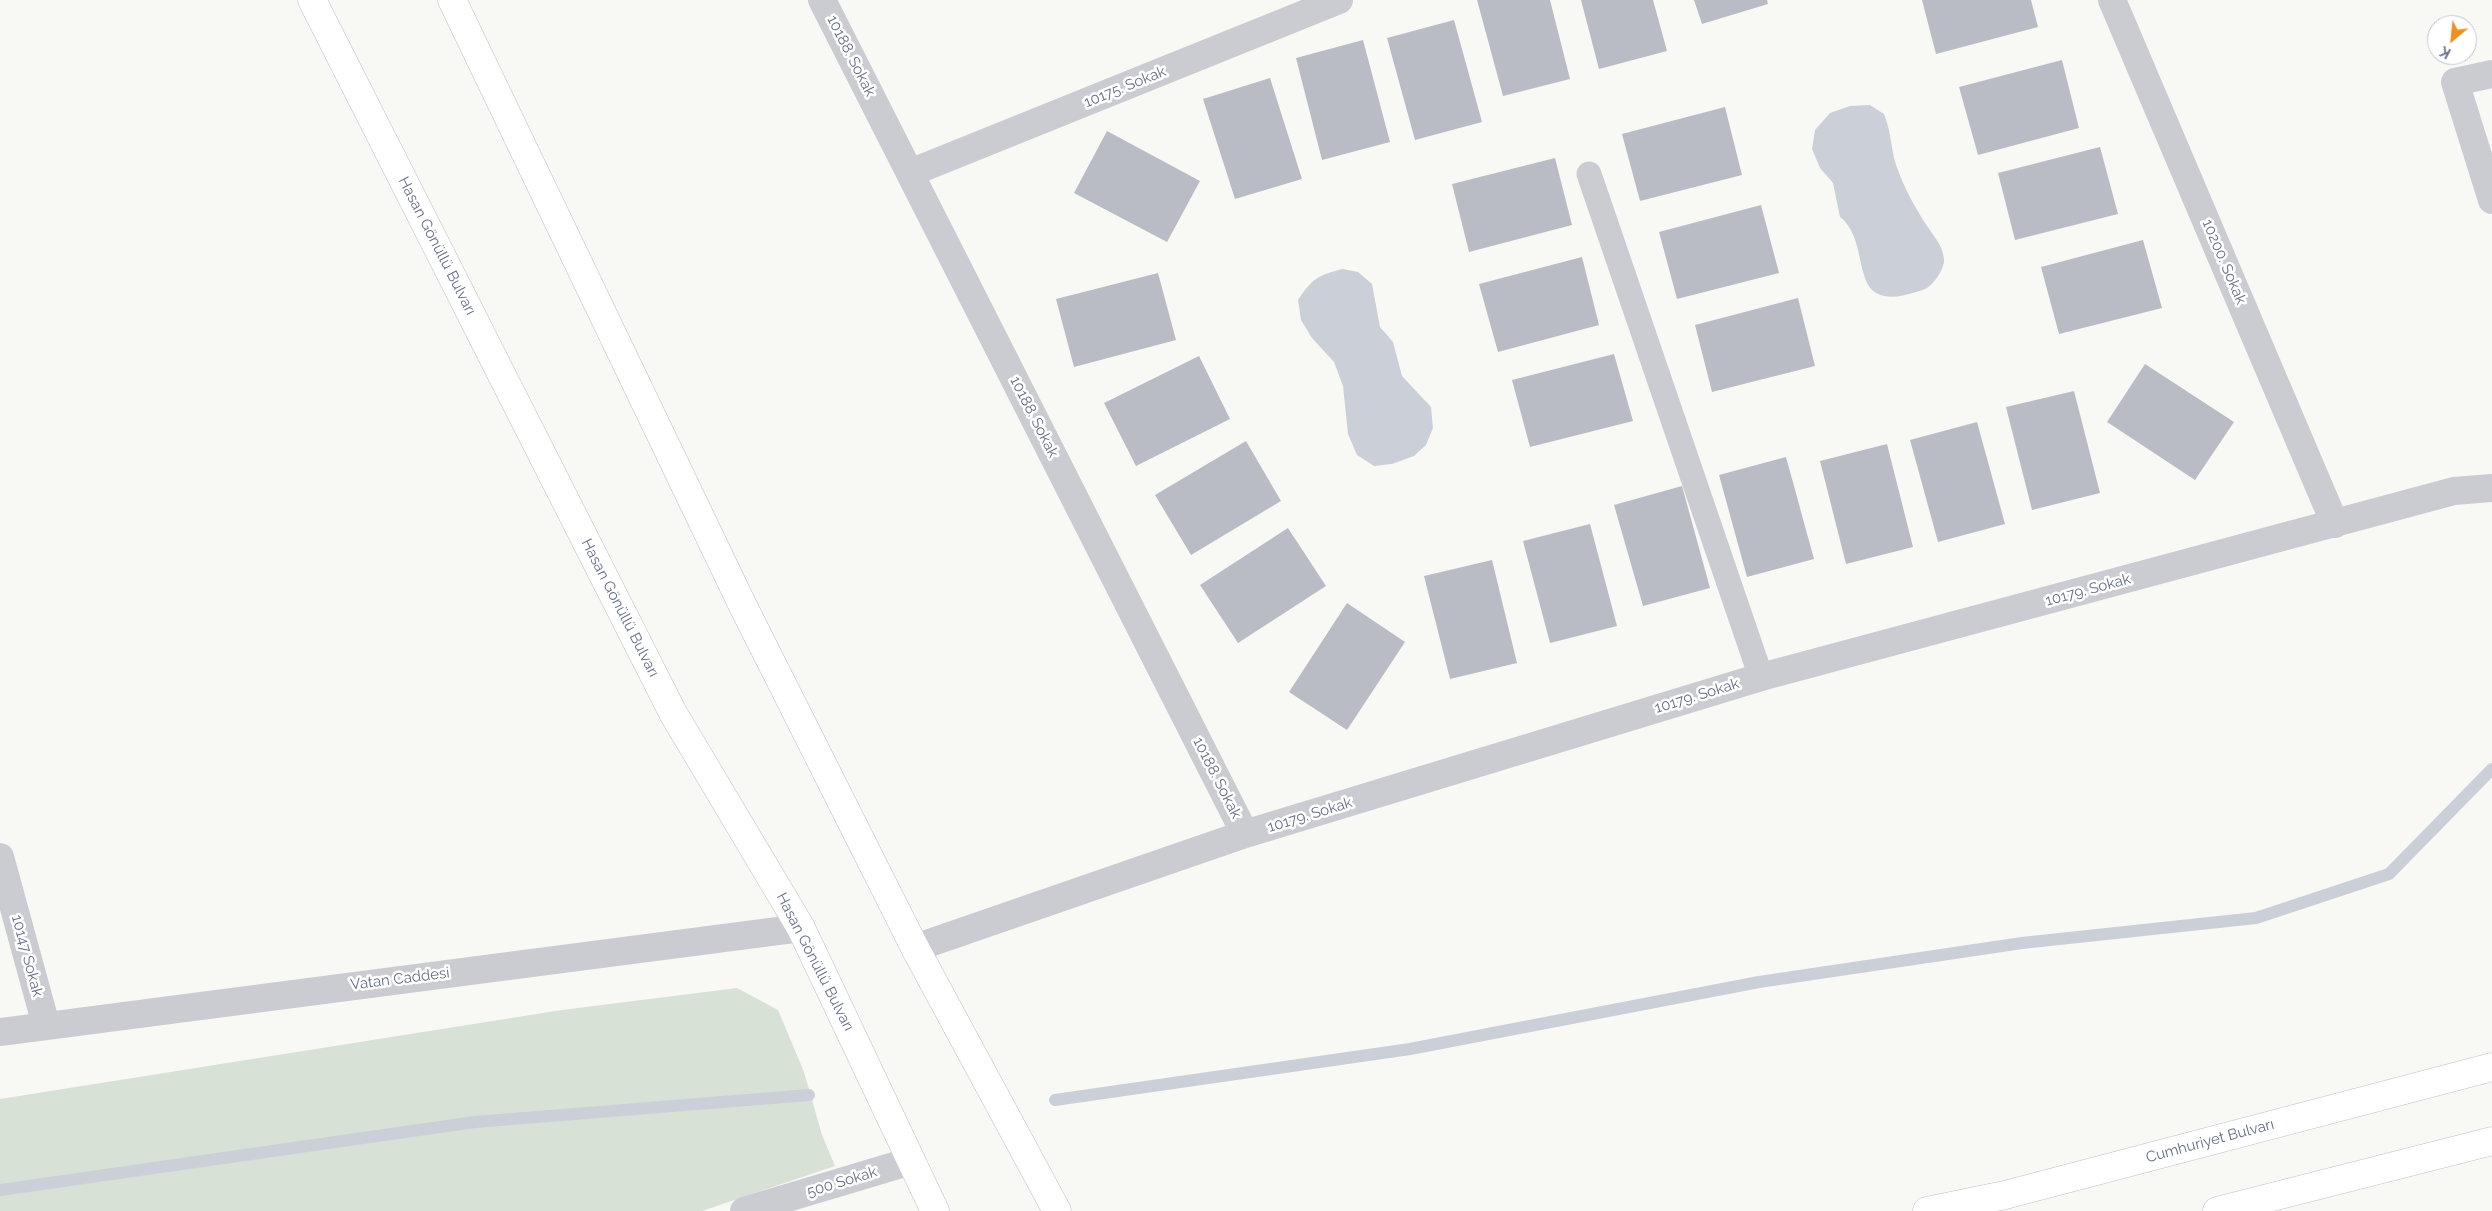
<!DOCTYPE html>
<html>
<head>
<meta charset="utf-8">
<style>
  body { margin:0 }
  #map { position:relative; width:2492px; height:1211px; overflow:hidden; background:#f8f8f5; font-family:Raleway,sans-serif }
  canvas { display:block }
  .north { position:absolute; left:2427px; top:15px; width:50px; height:50px; box-sizing:border-box; background:#fff; border:1px solid #c1c5d0; border-radius:50%; rotate:208deg; font-size:14px; font-weight:700; line-height:20px; text-align:center; color:#656e89 }
  .north::after { content:''; display:block; margin:auto; width:18px; height:22px; background:#ef8f1f; clip-path:polygon(50% 0,100% 100%,50% 72%,0 100%) }
</style>
</head>
<body>
<div id="map">
<canvas width="2492" height="1211"></canvas>
<div class="north">K</div>
</div>
<script>
const context = document.querySelector('canvas').getContext('2d');
context.lineJoin = 'round';
function fillPath(path, color) { context.fillStyle = color; context.fill(path, 'evenodd'); }
function trace(path, color, width, dash) { context.strokeStyle = color; context.lineWidth = width; context.lineCap = dash ? 'butt' : 'round'; context.setLineDash(dash || []); context.stroke(path); }
function label(font, color, halo, rows, align = 'center') {
  context.font = font + ' Raleway,sans-serif'; context.lineWidth = 5; context.setLineDash([]); context.textBaseline = 'middle'; context.strokeStyle = halo; context.fillStyle = color; for (const [text, x, y, turn = 0] of rows) {
    context.save(); context.translate(x, y); context.rotate((+turn || 0) * Math.PI / 180); context.textAlign = isNaN(turn) ? turn : align; if (halo) context.strokeText(text, 0, 0); context.fillText(text, 0, 0); context.restore();
  }
}
fillPath(new Path2D(`
  M737,988L778,1010L804,1072L822,1135L835,1166L702,1211H0V1099L562,1010Z`), '#d7e1d6');
fillPath(new Path2D(`
  M1870,105L1884,114C1890,129 1891,143 1894,158C1900,180 1913,204 1925,223C1933,236 1942,243 1944,259C1945,268 1934,284 1927,288C1924,290 1919,291 1916,292C1902,296 1890,300 1876,293C1856,282 1865,236 1840,217L1833,183L1820,168L1812,149L1815,130L1830,113L1850,106Z
  M1343,269L1358,272L1372,284L1380,327L1393,342L1402,376L1431,407L1433,428L1426,445L1414,456L1392,464L1374,466L1357,455L1348,434L1343,386L1334,362L1312,338L1301,320L1298,300C1312,279 1318,275 1343,269Z`), '#cbd0d8');
trace(new Path2D(`
  M1055,1100L1410,1049L1759,982L2022,943L2256,918L2389,874L2492,769
  M0,1190L475,1122L809,1095`), '#cbd0d8', 12);
fillPath(new Path2D(`
  M1477,0H1550L1570,79L1503,96Z
  M1581,0H1653L1667,51L1599,69Z
  M1694,0H1767L1768,4L1702,24Z
  M1922,0H2031L2038,27L1936,54Z
  M1454,20L1482,122L1415,140L1387,38Z
  M1363,40L1390,142L1322,160L1296,58Z
  M2062,60L2079,128L1978,155L1959,87Z
  M1270,78L1302,179L1235,199L1203,99Z
  M1725,107L1742,175L1640,201L1622,134Z
  M1107,131L1200,181L1167,242L1074,193Z
  M2100,147L2118,214L2015,240L1998,173Z
  M1555,158L1572,225L1469,252L1452,184Z
  M1761,205L1779,273L1677,299L1659,232Z
  M2143,240L2162,308L2059,334L2041,267Z
  M1582,257L1599,325L1498,352L1479,284Z
  M1158,273L1176,340L1074,367L1056,299Z
  M1798,298L1815,366L1712,392L1695,325Z
  M1614,354L1633,421L1530,447L1512,380Z
  M1199,356L1230,419L1136,466L1104,403Z
  M2145,364L2234,422L2195,480L2107,422Z
  M2074,391L2100,493L2032,510L2006,407Z
  M1977,422L2005,524L1938,542L1910,440Z
  M1246,441L1281,501L1191,555L1155,495Z
  M1887,444L1913,547L1846,564L1820,461Z
  M1786,457L1814,559L1747,577L1719,475Z
  M1682,486L1710,588L1643,606L1614,505Z
  M1590,524L1617,626L1550,643L1523,541Z
  M1288,528L1326,586L1238,643L1200,585Z
  M1492,560L1517,663L1450,679L1424,576Z
  M1347,603L1405,642L1347,730L1289,692Z`), '#b9bcc5');
const secondary = new Path2D(`
  M1927,1211L2005,1195L2492,1067
  M2217,1211L2492,1141`);
const primary = new Path2D(`
  M312,0L673,713L801,928L935,1211
  M452,0L742,604L915,948L1057,1211`);
trace(secondary, '#bfc1c7', 29);
trace(primary, '#bdbfc4', 29);
trace(new Path2D(`
  M1589,174L1761,677`), '#cbccd1', 25);
trace(new Path2D(`
  M822,0L1245,834
  M2112,0L2335,524
  M2492,74L2455,82L2492,200
  M910,173L1339,0
  M0,857L46,1025
  M915,948L1245,834L1761,677L2454,491L2492,488
  M744,1211L911,1161`), '#cbccd1', 28);
trace(new Path2D(`
  M0,1032L801,928`), '#cbccd1', 28);
trace(secondary, '#fff', 28);
trace(primary, '#fff', 28);
label('15px', '#656e89', '#fff', [
  ["10188. Sokak",851,56,63],
  ["10175. Sokak",1125,87,-22],
  ["Hasan Gönüllü Bulvarı",437,246,63],
  ["10200. Sokak",2224,262,67],
  ["10188. Sokak",1034,417,63],
  ["10179. Sokak",2088,590,-15],
  ["Hasan Gönüllü Bulvarı",620,608,63],
  ["10179. Sokak",1697,696,-17],
  ["10188. Sokak",1217,778,63],
  ["10179. Sokak",1310,815,-17],
  ["10147 Sokak",27,956,75],
  ["Hasan Gönüllü Bulvarı",815,962,63],
  ["Vatan Caddesi",400,979,-7],
  ["Cumhuriyet Bulvarı",2210,1141,-15],
  ["500 Sokak",842,1182,-17]
]);
</script>
</body>
</html>
